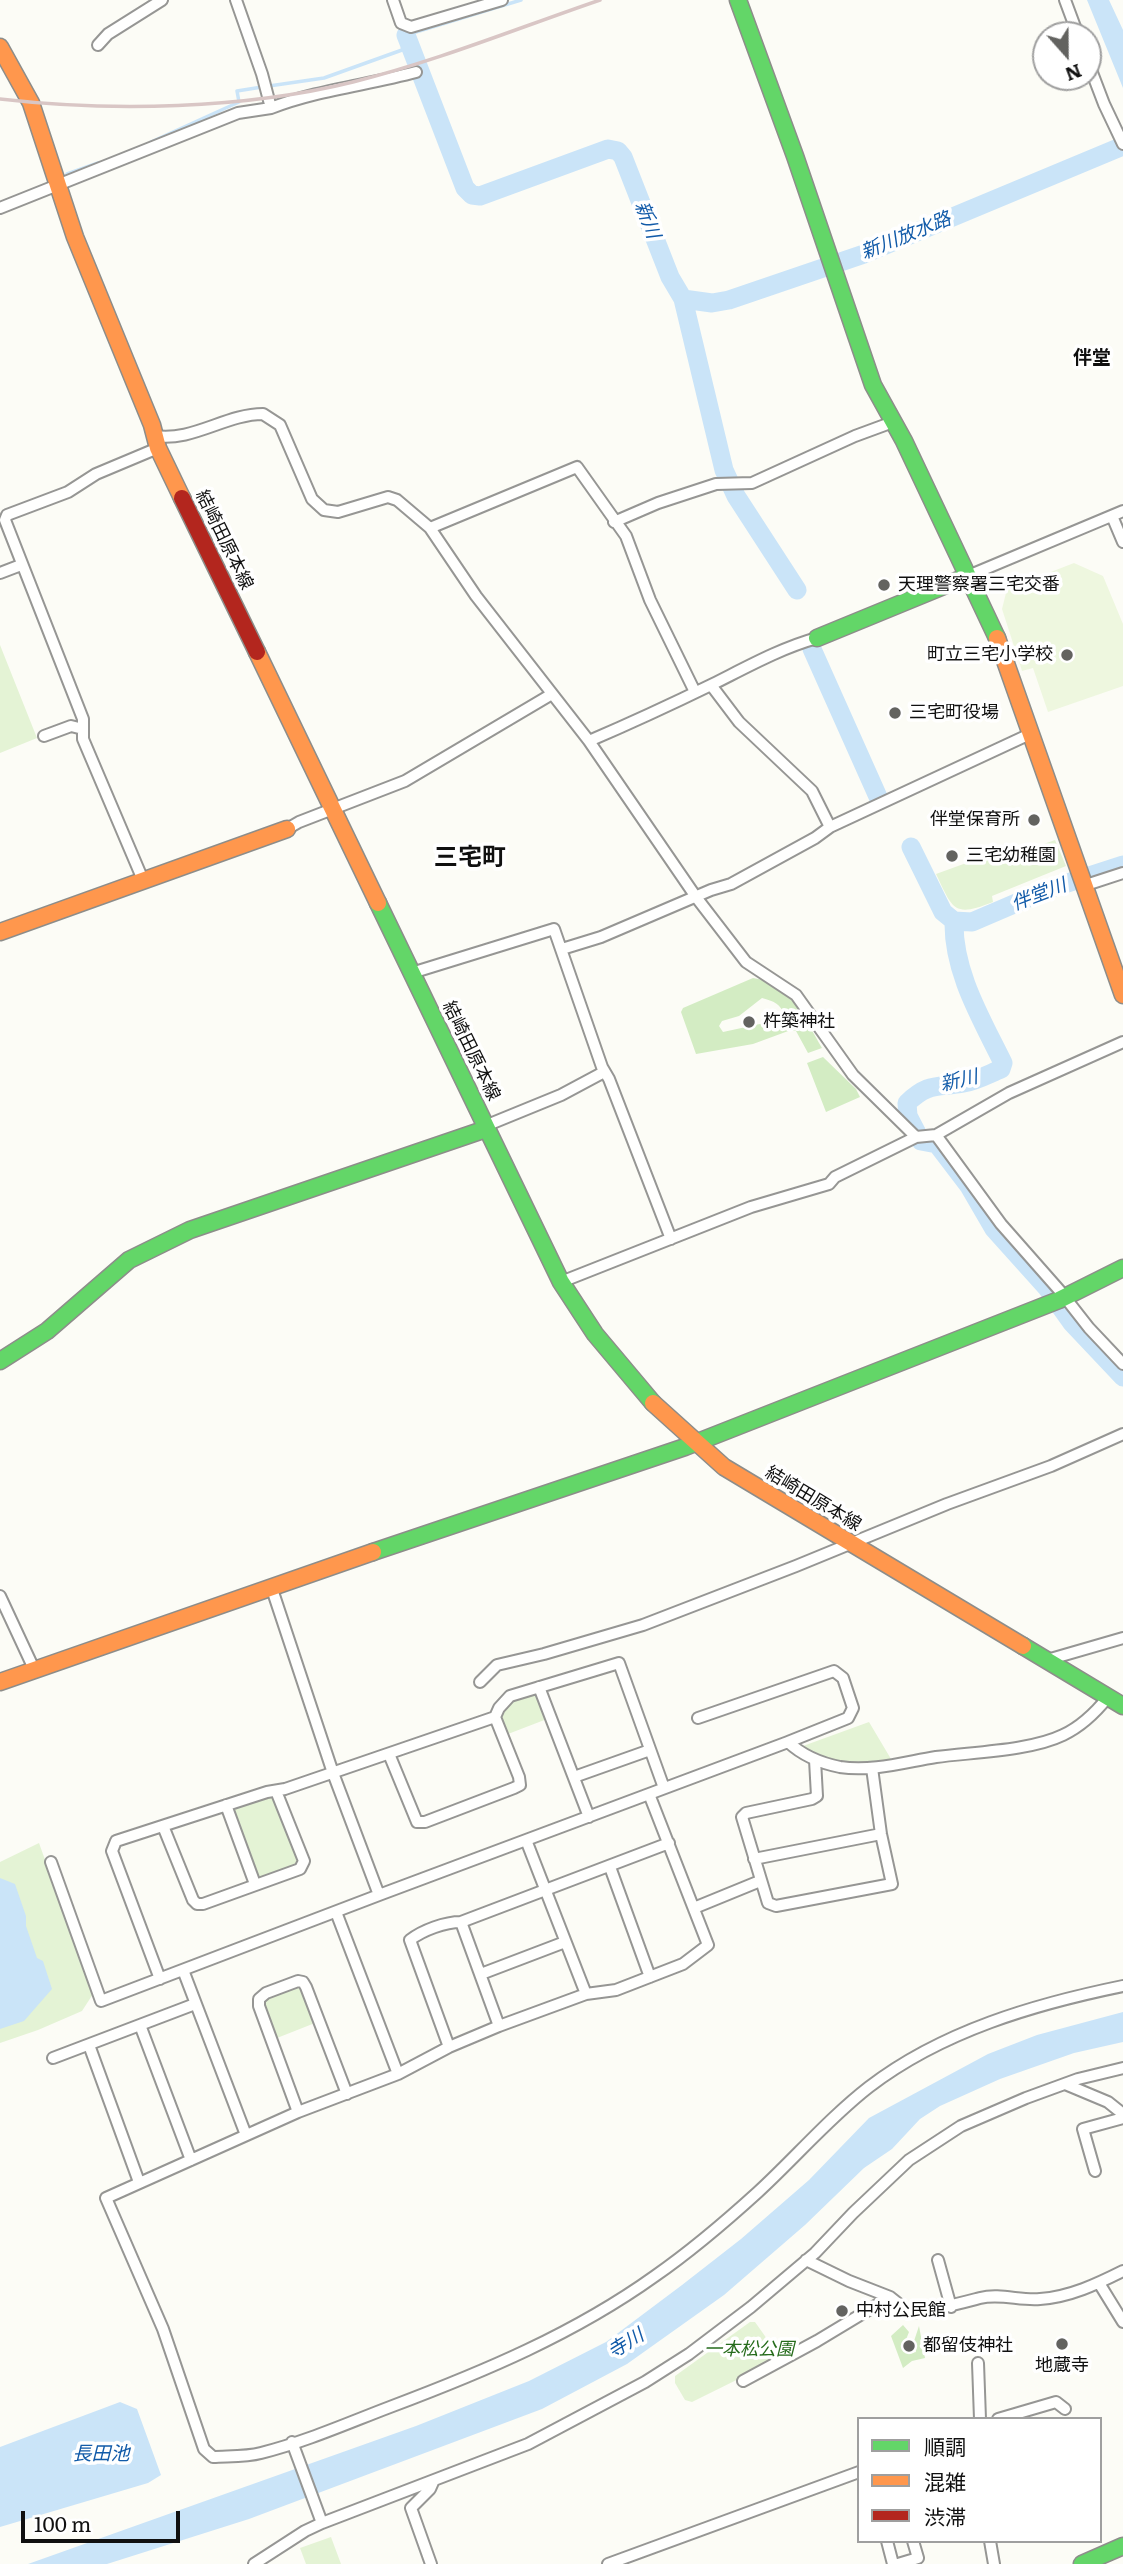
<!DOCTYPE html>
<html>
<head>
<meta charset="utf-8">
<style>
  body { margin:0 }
  #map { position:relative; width:1123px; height:2564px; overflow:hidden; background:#fcfcf6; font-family:Literata,"Noto Sans JP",serif }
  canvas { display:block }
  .legend { position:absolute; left:857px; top:2417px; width:245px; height:126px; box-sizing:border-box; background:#fff; border:2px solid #9f9f9f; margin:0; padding:9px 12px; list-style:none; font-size:21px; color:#101010 }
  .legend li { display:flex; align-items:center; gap:14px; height:35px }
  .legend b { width:35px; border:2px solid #9f9f9f }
  .north { position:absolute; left:1032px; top:21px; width:70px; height:70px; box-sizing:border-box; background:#fff; border:2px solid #9f9f9f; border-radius:50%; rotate:159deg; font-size:19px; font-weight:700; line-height:28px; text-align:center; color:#101010 }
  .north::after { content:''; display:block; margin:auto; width:24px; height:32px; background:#636360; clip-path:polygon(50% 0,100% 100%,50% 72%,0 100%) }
  .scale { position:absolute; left:21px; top:2511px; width:159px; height:32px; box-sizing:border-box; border:4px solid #101010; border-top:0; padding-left:9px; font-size:21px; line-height:24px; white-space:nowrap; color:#101010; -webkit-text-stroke:5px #fff; paint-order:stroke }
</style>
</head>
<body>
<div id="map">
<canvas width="1123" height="2564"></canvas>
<ul class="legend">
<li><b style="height:9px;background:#63d668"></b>順調</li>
<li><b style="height:9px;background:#ff974d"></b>混雑</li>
<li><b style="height:9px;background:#b3261e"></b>渋滞</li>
</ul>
<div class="north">N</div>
<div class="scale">100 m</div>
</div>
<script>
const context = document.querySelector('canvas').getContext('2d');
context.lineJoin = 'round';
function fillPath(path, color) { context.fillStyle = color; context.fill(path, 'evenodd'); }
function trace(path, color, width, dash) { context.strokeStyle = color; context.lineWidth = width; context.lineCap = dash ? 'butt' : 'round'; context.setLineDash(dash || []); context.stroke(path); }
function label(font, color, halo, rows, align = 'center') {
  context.font = font + ' Literata,"Noto Sans JP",serif'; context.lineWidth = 7; context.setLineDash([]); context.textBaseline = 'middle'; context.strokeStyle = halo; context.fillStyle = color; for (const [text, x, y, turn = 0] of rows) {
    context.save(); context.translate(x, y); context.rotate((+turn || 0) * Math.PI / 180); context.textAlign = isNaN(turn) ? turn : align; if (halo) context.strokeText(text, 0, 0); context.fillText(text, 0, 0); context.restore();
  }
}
fillPath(new Path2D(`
  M0,645L37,738L0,753Z
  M1055,840L1066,866L992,896L993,902C953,918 953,909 936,874L991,854L993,858L1019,847L1021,852Z
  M530,1693C541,1696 543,1709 547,1719L508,1734L501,1716C507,1701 515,1698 530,1693Z
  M869,1722L891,1759C862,1772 829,1760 802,1748L803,1746Z
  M271,1796L275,1798L298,1858L295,1866L261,1877L255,1875L232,1808Z
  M39,1843L93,1994L82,2011L38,2030L0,2043V1862Z
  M298,1985L302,1990L315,2023L277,2038L264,2004L267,1997Z
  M750,2322H755L777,2353L789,2354L692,2402L685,2400L675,2383V2376Z
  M331,2537L341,2564H306L300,2548Z`), '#e4f3d5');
fillPath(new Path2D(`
  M753,978C790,983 805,1019 822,1048L808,1053L796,1031L791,1030L753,1044L696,1054L681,1012L683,1008ZM762,998C774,1001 780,1004 785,1015L783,1019L723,1032L719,1026L722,1021L739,1016Z
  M823,1057L856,1089L860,1097L826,1112L807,1063Z
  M903,2325L909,2332L905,2342L908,2354L916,2352L914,2341L919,2326L925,2358L912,2361L903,2368L891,2336Z`), '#d3ecc3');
fillPath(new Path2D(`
  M1074,563L1103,576L1123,624V686L1048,712L1033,668L1022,671L1002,609L1007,589Z`), '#eef7df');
fillPath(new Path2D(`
  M1087,0H1109L1123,30V88Z
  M0,1878L15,1884L26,1916V1926L37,1958L43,1961L52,1989L24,2021L0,2029Z
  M1123,2012V2042L1074,2053L1000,2079L940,2106L920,2119L892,2149L864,2168L805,2225L724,2295L627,2364L542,2409L249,2519L107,2564H28L416,2426L529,2381L606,2342L682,2285L741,2239L809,2180L869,2118L988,2054L1037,2035Z
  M120,2402L137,2409L161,2475L148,2483L0,2527V2447Z`), '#cae4f8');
trace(new Path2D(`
  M406,35L521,0
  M269,86L324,78L402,50L406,35
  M151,142L239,102L237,91L262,87
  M67,174L98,163`), '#cae4f8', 3.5);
trace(new Path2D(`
  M406,35L465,188L472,195L480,196L608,149L618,151L623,157L670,277L683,299L724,470L736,496L797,590
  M683,299L712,303L729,300L864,254L1123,146
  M812,649L879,799
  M911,847L943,912L954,921
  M954,921C953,972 981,1018 1003,1063L1001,1069C989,1074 976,1081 964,1083C937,1088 929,1082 907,1103L908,1116L921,1141L937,1144L969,1186L994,1229L1047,1288L1072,1323L1123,1377
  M954,921L972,922L1049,889L1123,865`), '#cae4f8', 19);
const street = new Path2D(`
  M393,0L401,23L411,27L502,0
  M1065,0L1078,35
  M98,45L108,34L162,0
  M1088,62L1104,104L1123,144
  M271,108C317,90 368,85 416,72
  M0,208L238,113L271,108L262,74L236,0
  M155,436C192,442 226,414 263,414L280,425L312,499L324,510L338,512L388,497L397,500L430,528L476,596L589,741L696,897L746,962L796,995L853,1075L916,1137
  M1112,516L1123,542
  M614,522L658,503L716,484L752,483L855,436L893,422
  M430,528L577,467L626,536L650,600L695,692
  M0,573L21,565
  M968,576L1123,511
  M711,685L739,722L812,791L830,827
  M44,736L71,726L83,729
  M589,741C631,723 672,704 713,684C747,667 781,648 817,638
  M287,829L299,822L405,781L552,694
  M143,880L83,739V719L5,520L7,515L68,492L96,474L158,448
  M1083,886L1123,873
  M562,949L601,937L711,890L731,884L815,838L830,827L1030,734
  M411,971H418L554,929L602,1067L609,1079L671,1239
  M486,1129L490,1124L561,1095L604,1072
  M936,1135L1001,1224L1060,1291L1089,1328L1123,1364
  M561,1282L751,1207L829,1184L835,1177L916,1137L936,1135L1009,1093L1123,1042
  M271,1586L333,1773L379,1895L788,1742C803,1756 820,1763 840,1767C872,1772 905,1762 936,1757C973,1752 1030,1751 1063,1735C1080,1727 1096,1712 1108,1697
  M0,1596L34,1669
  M1047,1660L1123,1638
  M480,1682L497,1665L544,1654L643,1625L796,1566L947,1504L1051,1466L1123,1434
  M539,1687L589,1817
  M698,1718L834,1671L843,1678L853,1708L848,1718L788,1742
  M389,1754L417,1822H425L514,1788L520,1785L519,1777L495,1717L499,1708L510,1696L619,1663L664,1788
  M815,1760L817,1796L812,1799L746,1813L742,1817L768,1903L776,1906L892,1884L881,1834L872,1768
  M574,1777L650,1750
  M649,1794L708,1945L683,1964L616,1990L586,1994L499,2026L449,2047L398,2074L298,2112L106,2198L163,2329L204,2449L213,2457C228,2456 246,2457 261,2453C305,2442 348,2423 390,2407C483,2372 574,2334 655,2276C691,2251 725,2222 758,2192C795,2158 829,2118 869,2087C942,2031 1035,2004 1123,1986
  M226,1805L255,1884
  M163,1826L193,1900L197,1904H203L300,1869L304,1861L276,1791
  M526,1840L586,1994
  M754,1859L881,1834
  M51,1862L101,2001L379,1895
  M610,1867L650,1977
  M694,1908L760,1881
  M336,1912L398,2074
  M461,1922L499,2026
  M183,1970L246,2135
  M481,1974L565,1942
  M160,1979L112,1851L116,1841L267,1792L285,1789L495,1717
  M140,2025L191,2160
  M89,2045L139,2182
  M449,2047L410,1940C423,1930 445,1922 461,1922L669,1843
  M53,2058L195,2004
  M1065,2084L1108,2102L1123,2114
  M298,2112L259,2006V1999L266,1993L298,1981L303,1982L306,1987L347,2094
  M1095,2171L1083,2129L1123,2118
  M806,2260L849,2281L890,2297L910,2313C935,2310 957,2304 980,2298C1000,2293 1021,2301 1040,2299C1070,2297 1097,2284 1123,2271
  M938,2260L951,2307
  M1099,2283L1123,2322
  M978,2363L980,2419
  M743,2381L817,2341L890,2297
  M998,2419L1056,2402L1065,2409
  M292,2442L322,2523
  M887,2541L893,2564
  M990,2541L994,2564
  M254,2564L305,2531L322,2523L528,2444L645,2382L689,2354L751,2307L815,2253L853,2213L909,2160L961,2126L1026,2098L1078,2079L1123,2068
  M431,2564L411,2508L430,2489L434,2480
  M608,2564L859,2472
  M898,2564L918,2558L913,2541`);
const fast = new Path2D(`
  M738,0L795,156L873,385L904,441L997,638
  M817,638L968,576
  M378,903L561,1282L595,1334L653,1403
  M0,1361L47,1331L129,1260L190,1230L486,1129
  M373,1552L685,1447L1059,1300L1123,1268
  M1023,1646L1123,1706
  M1082,2564L1123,2546`);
const slow = new Path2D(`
  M0,47L31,103L75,237L152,425L158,448L182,498
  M997,638L1123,995
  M257,652L378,903
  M0,932L287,829
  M653,1403L724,1467L1023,1646
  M0,1682L373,1552`);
const jam = new Path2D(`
  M182,498L257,652`);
trace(street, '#969694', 14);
trace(fast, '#8d8d8a', 19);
trace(slow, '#8d8d8a', 19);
trace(jam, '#8d8d8a', 19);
trace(street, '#fffffe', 10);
trace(fast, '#63d668', 16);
trace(slow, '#ff974d', 16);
trace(jam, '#b3261e', 16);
trace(new Path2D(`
  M0,99C112,112 244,109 353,82C437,61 518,28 600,0`), '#d9c6c5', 3.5);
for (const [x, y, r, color] of [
  [884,585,7,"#636360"],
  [1067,655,7,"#636360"],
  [895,713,7,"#636360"],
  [1034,820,7,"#636360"],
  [952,856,7,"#636360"],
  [749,1022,7,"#636360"],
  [842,2311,7,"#636360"],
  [1062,2344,7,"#636360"],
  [909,2346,7,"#636360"]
]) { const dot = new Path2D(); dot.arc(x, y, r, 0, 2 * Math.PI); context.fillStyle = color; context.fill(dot); trace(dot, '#fff', 2.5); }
label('18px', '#101010', '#fff', [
  ["結崎田原本線",224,540,64],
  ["結崎田原本線",471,1051,64],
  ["結崎田原本線",813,1499,31]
]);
label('18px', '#101010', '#fff', [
  ["天理警察署三宅交番",898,585],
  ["町立三宅小学校",1053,655,"right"],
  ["三宅町役場",909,713],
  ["伴堂保育所",1020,820,"right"],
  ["三宅幼稚園",966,856],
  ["杵築神社",763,1022],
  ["中村公民館",856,2311],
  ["都留伎神社",923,2346],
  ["地蔵寺",1062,2366,"center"]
], 'left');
label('italic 18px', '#266c1c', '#fff', [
  ["一本松公園",749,2350]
]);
label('italic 19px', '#125ba9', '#fff', [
  ["新川",647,220,69],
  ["新川放水路",906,236,-22],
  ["伴堂川",1039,895,-21],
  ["新川",959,1081,-13],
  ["寺川",626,2344,-32],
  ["長田池",101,2454]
]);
label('bold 19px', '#101010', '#fff', [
  ["伴堂",1092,358]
]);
label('bold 24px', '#101010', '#fff', [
  ["三宅町",470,858]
]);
</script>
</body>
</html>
